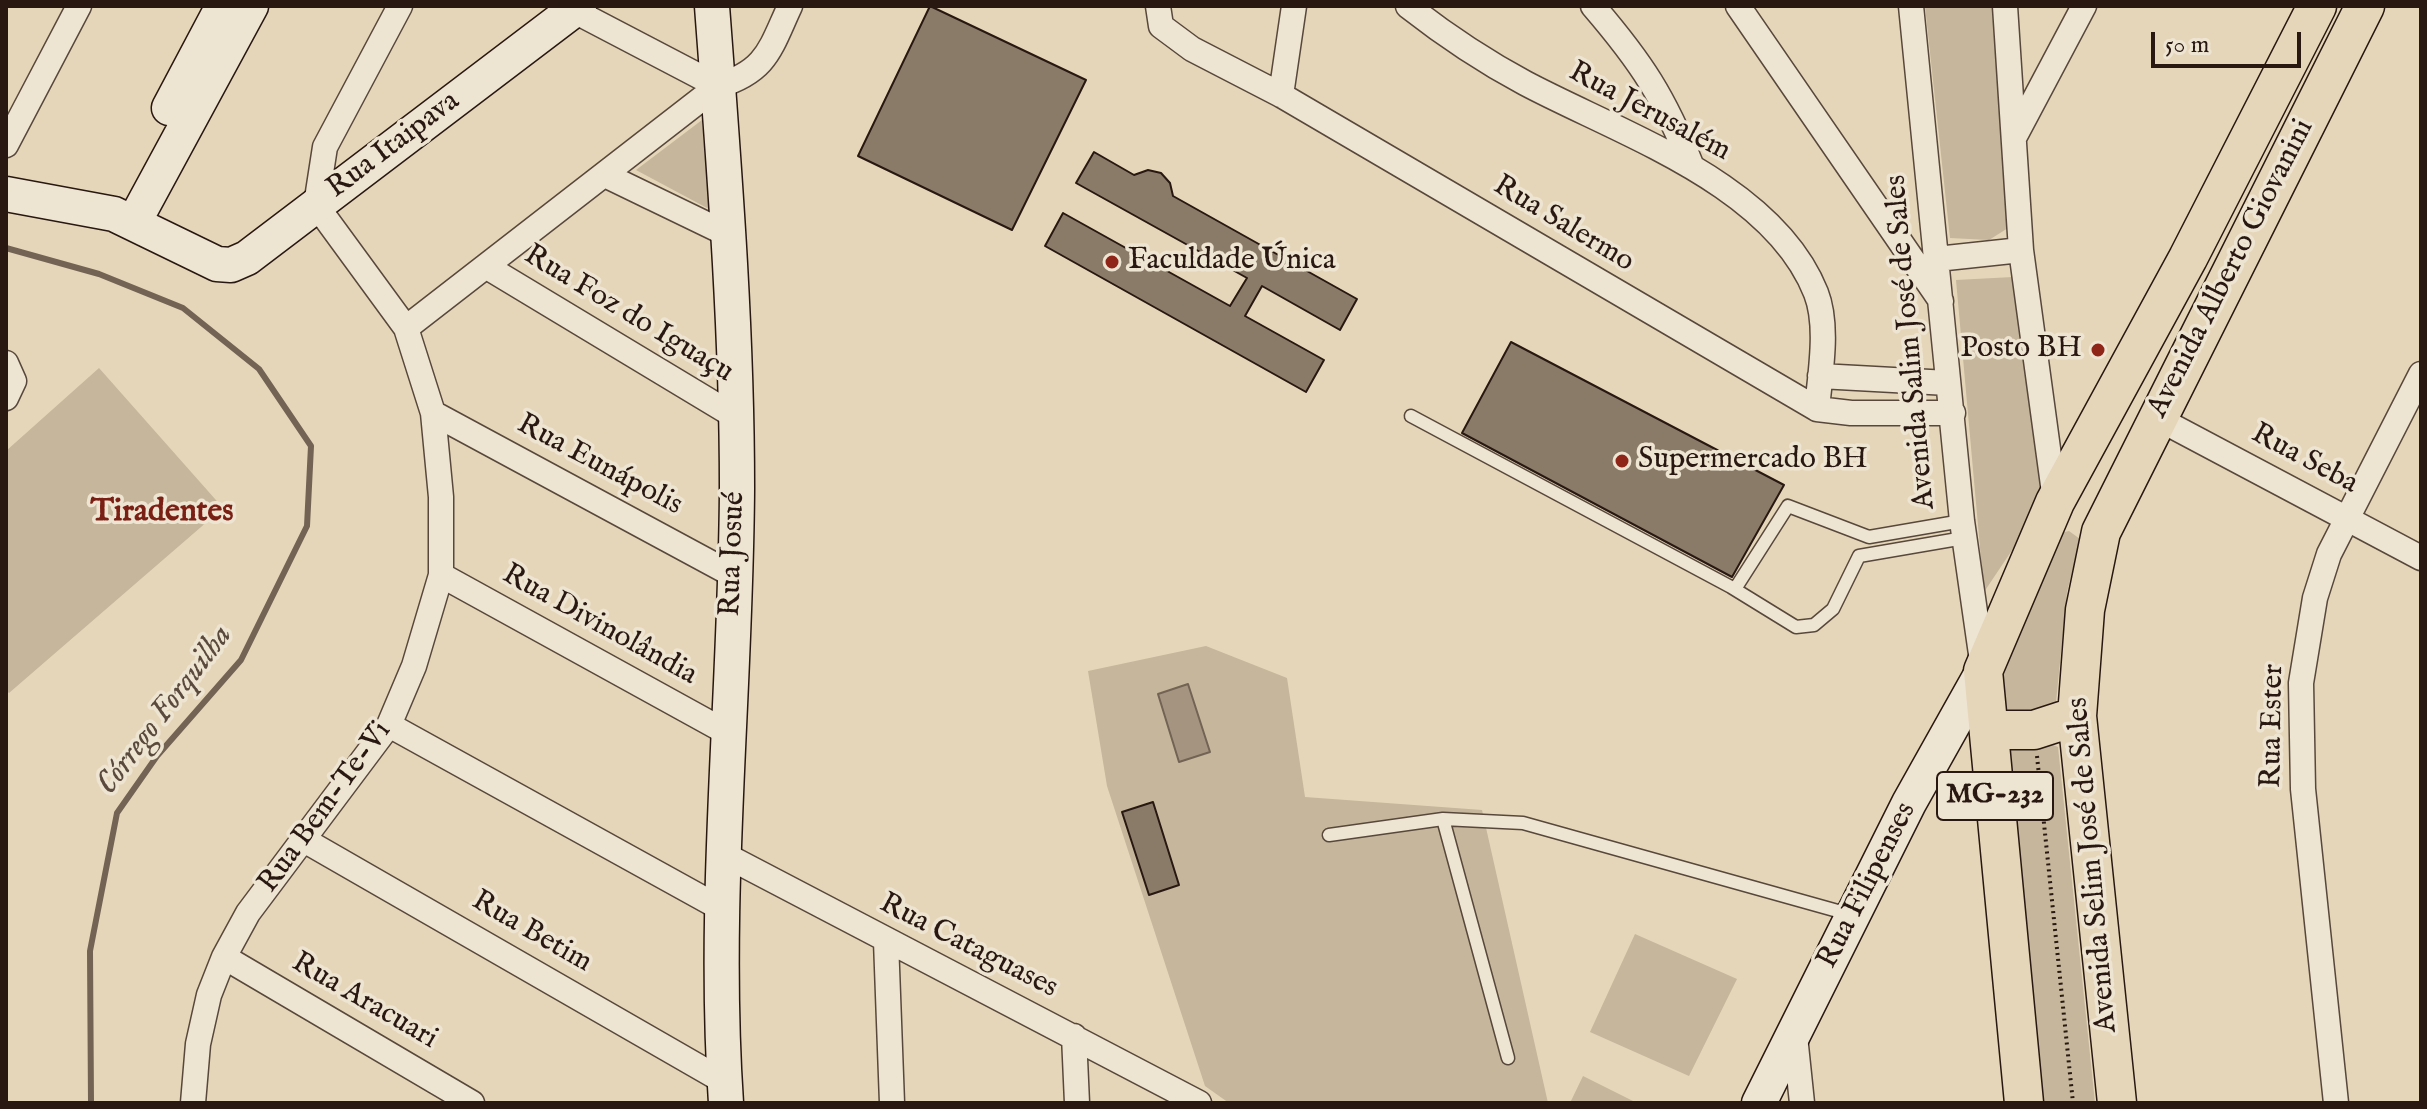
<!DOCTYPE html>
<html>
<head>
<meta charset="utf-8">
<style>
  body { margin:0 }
  #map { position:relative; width:2427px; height:1109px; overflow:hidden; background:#e5d6b9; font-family:"IM FELL English",serif }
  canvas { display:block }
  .frame { position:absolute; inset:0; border:8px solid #281811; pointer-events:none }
  .scale { position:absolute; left:2151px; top:32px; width:150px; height:36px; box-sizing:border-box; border:4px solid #281811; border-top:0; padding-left:10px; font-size:24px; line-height:28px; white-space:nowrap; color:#281811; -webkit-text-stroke:6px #eee4d2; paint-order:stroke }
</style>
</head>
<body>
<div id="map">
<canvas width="2427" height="1109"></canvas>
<div class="frame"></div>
<div class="scale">50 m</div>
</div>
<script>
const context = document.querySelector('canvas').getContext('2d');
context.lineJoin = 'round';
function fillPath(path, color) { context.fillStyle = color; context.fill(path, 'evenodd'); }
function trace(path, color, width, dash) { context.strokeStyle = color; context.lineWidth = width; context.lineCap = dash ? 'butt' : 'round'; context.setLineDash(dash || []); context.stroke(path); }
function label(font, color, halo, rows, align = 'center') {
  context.font = font + ' "IM FELL English",serif'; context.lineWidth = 7; context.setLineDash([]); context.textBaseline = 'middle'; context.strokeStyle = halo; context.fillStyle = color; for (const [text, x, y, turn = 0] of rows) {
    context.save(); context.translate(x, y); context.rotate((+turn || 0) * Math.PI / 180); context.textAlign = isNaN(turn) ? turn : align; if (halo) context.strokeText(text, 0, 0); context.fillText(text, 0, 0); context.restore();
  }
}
fillPath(new Path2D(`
  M1925,6H1997L2008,228L1989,240L1950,238Z
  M702,120L709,209L636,170Z
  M2013,277L2047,498L1984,592L1956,280Z
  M99,368L223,508L9,693L6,690V451Z
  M2069,531L2080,539L2067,592L2056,702L2051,710L2002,715L2000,666L2061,533Z
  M1206,646L1287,678L1305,797L1482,810L1548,1103H1229L1205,1086L1107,786L1088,671Z
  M2046,742L2058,747L2095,1103H2039L2001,757L2010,748Z
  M1635,934L1737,979L1689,1076L1590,1032Z
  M1583,1076L1637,1103H1570Z`), '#c5b69c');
const water = new Path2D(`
  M1188,684L1210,752L1179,762L1158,694Z`);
fillPath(water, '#a59580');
trace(water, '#736354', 2);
trace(new Path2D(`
  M6,248L99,274L183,308L259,369L311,446L307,526L241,660L157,756L117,813L90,951L91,1103`), '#736354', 6);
const building = new Path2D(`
  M930,6L1086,80L1012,230L858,156Z
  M1094,152L1134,175L1148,170L1161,173L1170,183L1173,196L1357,299L1340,330L1262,286L1245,316L1324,360L1306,392L1045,246L1063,213L1230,306L1247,278L1076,183Z
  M1511,342L1784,485L1732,577L1462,433Z
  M1153,802L1179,885L1149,895L1122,812Z`);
fillPath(building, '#8a7b68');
trace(building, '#281811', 2);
const lane = new Path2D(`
  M1411,416L1731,587L1796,627L1814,625L1833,609L1859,556L1964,538
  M1735,589L1788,506L1869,537L1962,521
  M1443,819L1508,1058
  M1329,835L1443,819L1523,823L1852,915`);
const street = new Path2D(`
  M565,6L718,86
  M1158,6L1161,26L1192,49L1281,95L1817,409L1851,413H1953
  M1408,6C1445,35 1484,61 1525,83C1621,134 1773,184 1816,293C1829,326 1820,374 1817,409
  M1593,6C1642,63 1664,97 1692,167
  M1738,6L1941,301
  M1911,6L1962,521L1983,668
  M2005,6L2021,250L2055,500
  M1281,95L1294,6
  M2014,138L2084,6
  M6,145L79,6
  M605,175L727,234
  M1937,259L2021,250
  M487,267L736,417
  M406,328L718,86C767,71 770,49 790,6
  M6,363L14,381L6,398
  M1820,376L1948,383
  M433,413L735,576
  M2157,418L2421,558
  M441,575L726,732
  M389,725L722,909
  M304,840L725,1082
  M723,854L1199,1103
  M886,941L892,1103
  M224,957L472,1103
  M1074,1036L1077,1103
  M1795,1036L1802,1103
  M193,1103L198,1044L209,995L224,957L248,913L389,725L414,666L441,575V497L433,413L406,328L316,205L325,147L400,6
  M2336,1103L2303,789L2301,683L2315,598L2329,554L2421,374`);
const secondary = new Path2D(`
  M712,6C724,166 737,327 737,488C736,693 712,898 726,1103
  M169,108L223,6
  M6,194L114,214L217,264L231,265L247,258L579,6
  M134,222L251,6
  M1759,1103L1909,803L1983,671`);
const primary = new Path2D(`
  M1989,730H2034L2077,716
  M2024,1103L1983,671L2055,502L2188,258L2317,6
  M2117,1103L2077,716L2085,610L2101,532L2365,6`);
trace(lane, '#57483b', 15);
trace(street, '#57483b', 27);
trace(secondary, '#281811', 37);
trace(primary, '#281811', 41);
trace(new Path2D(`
  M2037,756L2073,1103`), '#281811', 4, [2, 4]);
trace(lane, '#eee4d2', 12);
trace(street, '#eee4d2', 24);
trace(secondary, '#eee4d2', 34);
trace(primary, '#e5d6b9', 38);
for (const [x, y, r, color] of [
  [1112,262,8,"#8f2418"],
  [2098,350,8,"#8f2418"],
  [1622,461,8,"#8f2418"]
]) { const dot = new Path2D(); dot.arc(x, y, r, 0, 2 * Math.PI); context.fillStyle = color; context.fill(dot); trace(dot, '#eee4d2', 3); }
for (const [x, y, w] of [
  [1995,796,116]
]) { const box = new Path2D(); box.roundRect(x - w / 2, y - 24, w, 48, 6); context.fillStyle = '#eee4d2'; context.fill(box); trace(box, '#281811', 2); }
label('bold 28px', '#281811', null, [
  ["MG-232",1995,796]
]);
label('30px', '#281811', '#eee4d2', [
  ["Rua Jerusalém",1649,113,28],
  ["Rua Itaipava",394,146,-37],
  ["Rua Salermo",1563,225,31],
  ["Avenida Alberto Giovanini",2232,269,-63],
  ["Rua Foz do Iguaçu",628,315,31],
  ["Avenida Salim José de Sales",1912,342,-95],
  ["Rua Seba",2304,460,28],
  ["Rua Eunápolis",599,466,28],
  ["Rua Josué",734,554,-88],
  ["Rua Divinolândia",599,626,29],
  ["Rua Ester",2274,726,-89],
  ["Rua Bem-Te-Vi",326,808,-54],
  ["Avenida Selim José de Sales",2094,865,-95],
  ["Rua Filipenses",1868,886,-63],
  ["Rua Betim",531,933,30],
  ["Rua Cataguases",968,947,27],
  ["Rua Aracuari",364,1002,30]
]);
label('30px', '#281811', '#eee4d2', [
  ["Faculdade Única",1128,262],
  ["Posto BH",2082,350,"right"],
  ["Supermercado BH",1638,461]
], 'left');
label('bold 32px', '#7a1f14', '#eee4d2', [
  ["Tiradentes",162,513]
]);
label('italic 32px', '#5a4a3d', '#eee4d2', [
  ["Córrego Forquilha",166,711,-53]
]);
</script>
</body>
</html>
